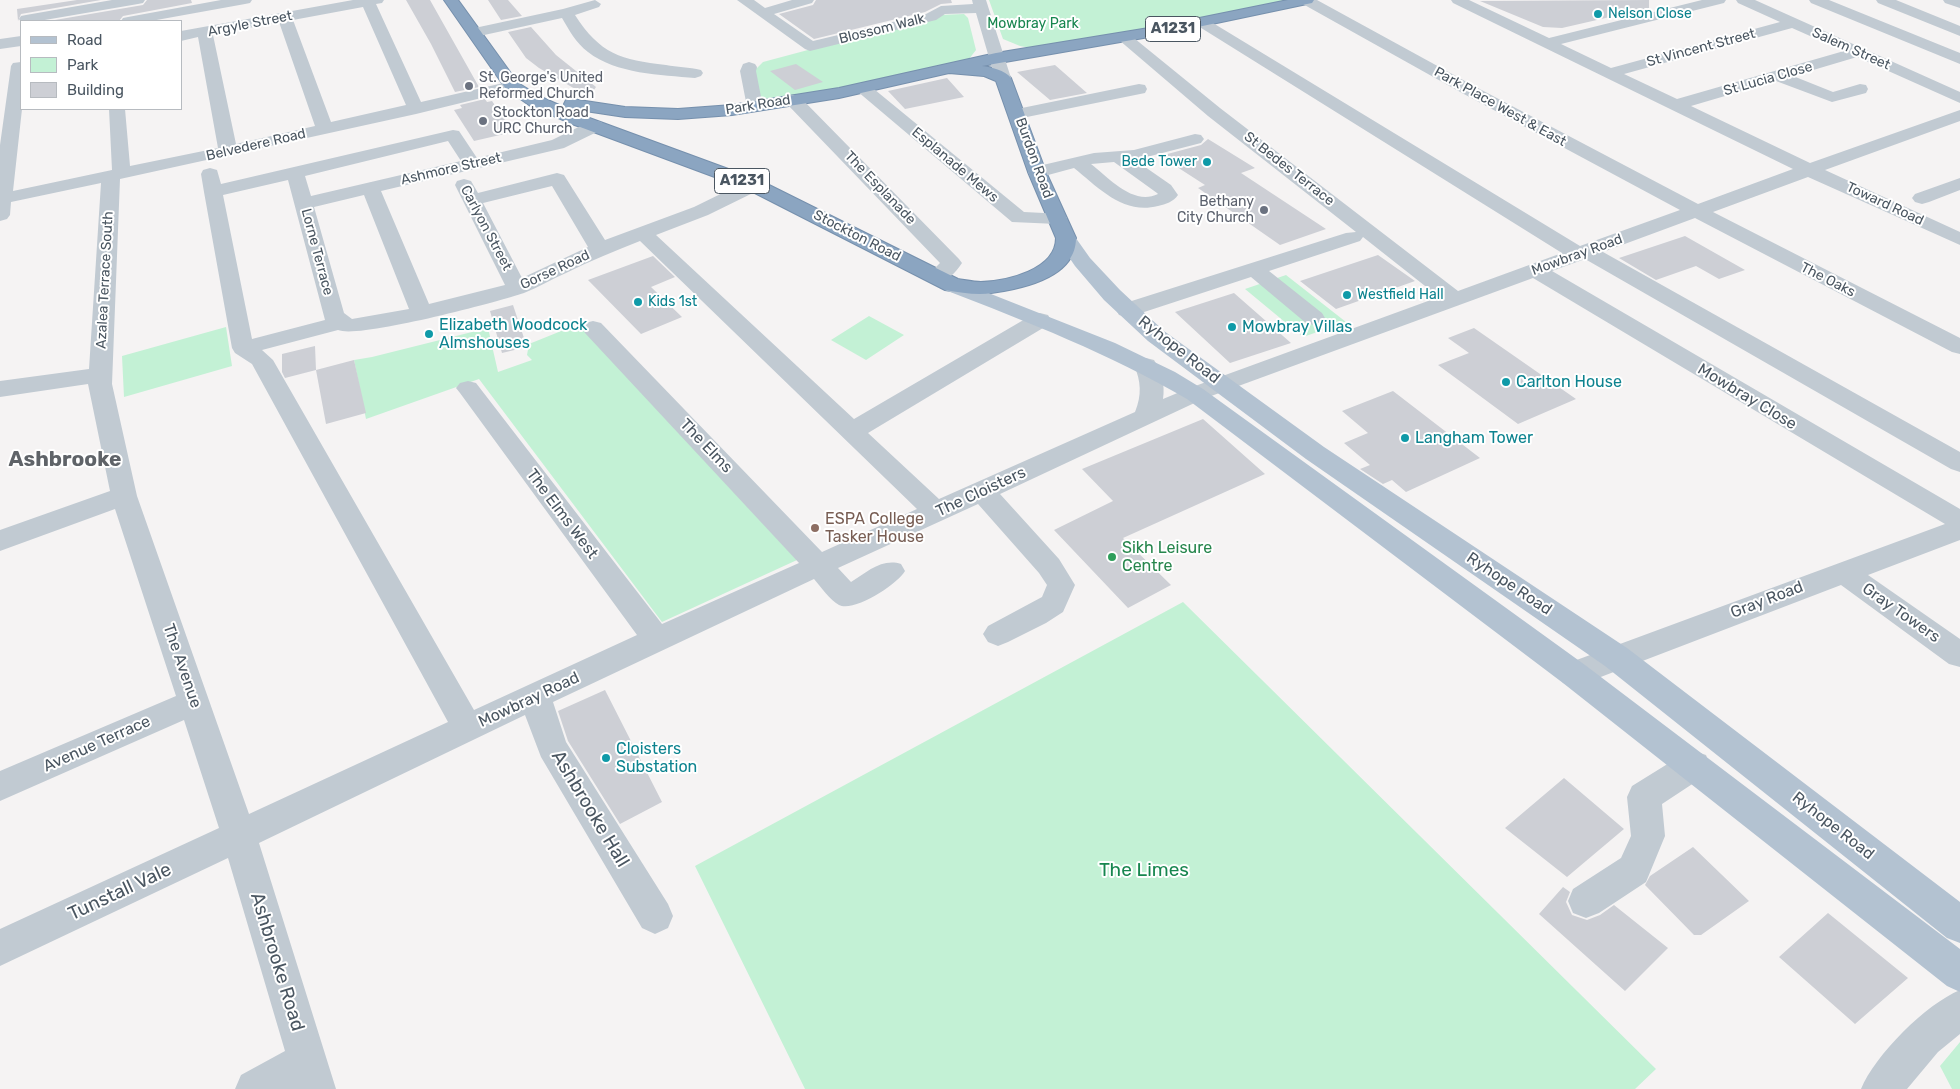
<!DOCTYPE html>
<html>
<head>
<meta charset="utf-8">
<style>
  body { margin:0 }
  #map { position:relative; width:1960px; height:1089px; overflow:hidden; background:#f5f3f3; font-family:Rubik,sans-serif }
  canvas { display:block }
  .legend { position:absolute; left:20px; top:20px; width:162px; height:90px; box-sizing:border-box; background:#fff; border:1px solid #b7bbc0; margin:0; padding:6px 9px; list-style:none; font-size:15px; color:#4a5661 }
  .legend li { display:flex; align-items:center; gap:10px; height:25px }
  .legend b { width:25px; border:1px solid #b7bbc0 }
</style>
</head>
<body>
<div id="map">
<canvas width="1960" height="1089"></canvas>
<ul class="legend">
<li><b style="height:6px;background:#b3c2d1"></b>Road</li>
<li><b style="height:14px;background:#c3f1d5"></b>Park</li>
<li><b style="height:14px;background:#cdcfd5"></b>Building</li>
</ul>
</div>
<script>
const context = document.querySelector('canvas').getContext('2d');
context.lineJoin = 'round';
function fillPath(path, color) { context.fillStyle = color; context.fill(path, 'evenodd'); }
function trace(path, color, width, dash) { context.strokeStyle = color; context.lineWidth = width; context.lineCap = dash ? 'butt' : 'round'; context.setLineDash(dash || []); context.stroke(path); }
function label(font, color, halo, rows, align = 'center') {
  context.font = font + ' Rubik,sans-serif'; context.lineWidth = 4; context.setLineDash([]); context.textBaseline = 'middle'; context.strokeStyle = halo; context.fillStyle = color; for (const [text, x, y, turn = 0] of rows) {
    context.save(); context.translate(x, y); context.rotate((+turn || 0) * Math.PI / 180); context.textAlign = isNaN(turn) ? turn : align; if (halo) context.strokeText(text, 0, 0); context.fillText(text, 0, 0); context.restore();
  }
}
fillPath(new Path2D(`
  M989,0H1296L1174,27L1036,49L1020,46L1003,39Z
  M964,14L968,18L976,50L969,59L873,82L754,104L749,67L757,68L763,62L939,15Z
  M1286,275L1346,322L1303,337L1245,289Z
  M869,316L904,335L866,360L831,340Z
  M581,323L611,359L797,560L662,622L479,379L366,419L354,360L372,357L488,328L498,372L532,360L527,355L529,344Z
  M226,327L232,366L124,397L122,356Z
  M1183,602L1656,1069L1635,1089H805L695,866Z
  M1960,1042V1089H1952L1940,1066Z`), '#c3f1d5');
fillPath(new Path2D(`
  M77,0H101L21,14L18,21L17,9Z
  M147,0H191L192,3L123,16L119,21H49L143,5Z
  M406,0H430L479,87L455,92L431,44Z
  M488,0H508L522,16L501,20Z
  M816,0H951L952,3L941,4L925,12L814,39L779,14L813,5Z
  M1649,0V8L1562,28L1543,27L1480,1Z
  M531,27L556,55L596,87L589,97L539,68L526,58L508,32Z
  M796,64L823,82L795,90L770,71Z
  M1055,65L1087,93L1050,100L1017,72Z
  M947,78L964,97L905,109L888,91Z
  M485,99L487,102L492,101L513,132L474,141L454,110L462,108L460,105Z
  M1208,139L1255,168L1241,173L1326,229L1280,245L1198,188L1205,185L1160,156L1201,145Z
  M1685,236L1745,270L1719,279L1696,266L1656,280L1619,258Z
  M1378,255L1415,281L1336,309L1300,281Z
  M653,256L675,277L651,287L682,317L641,334L588,280Z
  M1234,293L1291,343L1230,363L1175,312Z
  M513,305L527,347L502,353L490,311Z
  M1474,328L1576,399L1518,424L1438,365L1469,353L1448,338Z
  M315,346L316,370L285,378L282,372V354Z
  M354,360L366,413L326,424L316,370Z
  M1393,391L1480,458L1406,492L1392,480L1383,484L1360,469L1370,465L1344,443L1368,433L1342,411Z
  M1203,419L1265,474L1123,538L1171,585L1128,608L1054,530L1113,501L1082,469Z
  M605,690L662,802L620,824L568,741L558,711Z
  M1564,778L1624,829L1567,877L1505,828Z
  M1693,847L1749,901L1701,935H1694L1645,885L1650,876Z
  M1563,887L1570,892L1566,902L1572,915L1587,920L1600,915L1614,905L1668,948L1625,991L1539,914Z
  M1828,913L1908,978L1855,1024L1779,957Z`), '#cdcfd5');
const highway = new Path2D(`
  M444,0H458L518,83L541,97L584,116L761,181L958,279C965,280 974,282 981,282C1007,281 1056,270 1056,238L1028,172L996,81L984,76L949,73L839,98L732,115L678,119L625,117L572,109L566,108L564,104L566,100L572,99L625,107L678,109L732,105L839,88L996,53L1155,27L1288,0H1314L1312,3L1307,4L1155,36L982,66C991,67 1005,70 1011,78L1046,172L1076,238C1076,274 1032,286 1004,291C996,292 988,294 980,294C969,294 957,292 945,290L747,189L572,124L529,105L506,89Z`);
trace(highway, '#7690ad', 2);
fillPath(new Path2D(`
  M112,0H145L143,3L138,4L39,21L21,22L19,19L21,16L26,15Z
  M221,0H252L250,3L245,4L151,21H121L123,18L128,17Z
  M353,0H384L382,3L376,4L421,102L512,81L518,83L520,86L518,89L416,114L120,179L112,384L137,496L249,814L448,722L252,364L235,353L232,348L204,192L201,174L203,170L210,168L217,170L221,184L453,130L459,131L477,158L552,140L589,122L595,121L601,122L604,126L601,130L564,148L381,191L429,304L505,285L455,185L457,181L464,179L471,181L478,193L557,173L564,175L605,240L694,207L747,181L754,179L761,181L763,185L761,189L708,215L656,235L854,419L1032,315L1040,313L1048,315L1051,320L1048,325L868,433L939,499L1135,412C1142,395 1141,381 1134,365L1138,360L1146,358L1154,360C1162,372 1165,385 1163,399L1187,389L1439,297L1363,237L1360,241L1269,271L1322,313L1325,318L1322,323L1314,325L1306,323L1251,277L1135,315L1127,317L1119,315L1116,310L1119,305L1346,233L1356,232L1208,116L1119,40L1116,37L1119,34H1129L1220,108L1458,291L1562,253L1198,26L1196,23L1198,20H1208L1580,246L1680,210L1462,93L1301,3L1299,0H1317L1474,86L1698,204L1793,169L1453,3L1451,0H1469L1549,38L1702,0H1726L1724,3L1561,44L1611,68L1780,22L1738,3L1736,0H1755L1960,92V103L1857,57L1793,76L1833,92L1860,84L1866,85L1868,89L1866,93L1832,102L1776,81L1691,106L1810,163L1960,110V121L1825,170L1960,232V245L1808,177L1713,212L1960,338V354L1952,352L1695,218L1603,252L1960,452V472L1951,469L1585,259L1552,271L1960,509V540L1868,575L1960,639V667L1949,664L1841,585L1585,683L1574,686L1563,683L1559,674L1563,665L1945,524L1533,278L1203,399L1000,494L1059,559L1075,585L1063,612L1046,623L1008,642L998,646L988,642L983,634L988,626L1042,597L1047,585L1039,573L978,504L838,568L851,582C867,572 882,558 901,564L905,571C898,584 853,613 839,605C830,600 821,587 814,579L553,702L566,742L668,904L673,916L668,928L655,934L642,928L541,757L525,715L259,843L336,1089H235L241,1075L285,1051L228,858L0,966V929L219,828L184,720L0,801V771L176,696L115,509L0,551V530L110,491L88,384L0,397V381L89,369L101,183L11,202L10,215L7,219L0,221V145L11,66L13,63L21,62L22,109L13,191L112,170L109,109H125L130,166L218,148L198,37L181,41V31ZM363,7L406,105L331,122L293,20ZM279,22L315,126L236,144L213,35ZM1792,28L1844,51L1677,99L1624,74ZM448,141L461,161L311,196L305,176ZM288,180L325,320L252,339L223,195ZM552,186L588,247L522,278L483,203ZM364,195L409,309L352,319L344,313L314,207ZM640,241L917,509L822,552L601,323L593,321L585,323L582,328L585,333L799,563L662,624L476,383L468,381L460,383L456,388L460,393L637,635L474,710L273,360L262,350L338,330C359,339 497,302 524,293C539,287 552,279 566,273C590,261 615,251 640,241Z
  M595,0L601,4L599,7L575,15C600,54 621,60 666,65C677,67 689,67 701,70L703,73L701,76L695,78C661,75 616,74 588,52C576,43 569,30 562,18L475,37L470,35L467,32L470,29L563,9Z
  M737,0H754L765,8L792,0H814L812,3L774,14L813,41L926,14L941,6L973,4L972,0H986L1011,78L1009,81H997L995,78L976,13L945,14L936,20L810,51L805,49Z
  M1809,0H1829L1960,53V64L1811,3Z
  M1876,0H1896L1960,26V36L1878,3Z
  M1943,0H1960V8L1945,3Z
  M21,36V46L0,49V39Z
  M749,62L755,64L757,67L756,71L763,107L761,111H749L747,107L740,71L743,64Z
  M863,83L869,85L1024,212L1064,214L1067,218L1064,222L1057,224L1012,222L857,91L855,88L857,85Z
  M1139,84L1145,85L1147,89L1145,93L1017,119L1011,118L1008,114L1011,110L1017,109Z
  M793,95L799,96L959,259L962,263C954,275 944,285 930,281L926,277L940,263L787,104L785,100L787,96Z
  M1195,134L1201,135L1204,139L1201,143L1135,160L1171,185L1178,195C1173,202 1166,204 1158,206C1123,215 1099,188 1074,168L1037,178L1030,176L1028,172L1030,168L1094,153L1134,150ZM1114,162L1157,193L1158,194C1133,206 1109,178 1091,164Z
  M1960,178V190L1929,202L1922,204L1915,202L1912,198L1915,194Z
  M1694,751L1706,755L1710,765L1706,775L1662,804L1665,836L1646,882L1599,913L1586,918L1573,913L1568,901L1573,889L1621,858L1631,836L1627,797L1632,786L1682,755Z
  M1960,990V1034L1938,1052L1907,1089H1861C1875,1055 1926,1004 1960,990Z`), '#c1cad2');
fillPath(new Path2D(`
  M1066,232L1073,234L1090,258L1120,290L1164,331L1324,447L1627,648L1960,902V943L1947,938L1605,666L1306,459L1148,341L1104,300L1075,266L1056,238L1059,234Z
  M953,279L1115,343L1175,372L1203,389L1585,665L1960,949V992L1947,986L1563,683L1187,399C1110,354 1028,322 945,290L942,285L945,280Z`), '#b3c2d1');
fillPath(highway, '#8ba5c1');
for (const [x, y, r, color] of [
  [1598,14,5,"#0f9aa8"],
  [469,86,5,"#6b7280"],
  [483,121,5,"#6b7280"],
  [1207,162,5,"#0f9aa8"],
  [1264,210,5,"#6b7280"],
  [1347,295,5,"#0f9aa8"],
  [638,302,5,"#0f9aa8"],
  [1232,327,5,"#0f9aa8"],
  [429,334,5,"#0f9aa8"],
  [1506,382,5,"#0f9aa8"],
  [1405,438,5,"#0f9aa8"],
  [815,528,5,"#8d6e63"],
  [1112,557,5,"#2e9e5b"],
  [606,758,5,"#0f9aa8"]
]) { const dot = new Path2D(); dot.arc(x, y, r, 0, 2 * Math.PI); context.fillStyle = color; context.fill(dot); trace(dot, '#fff', 2); }
label('14px', '#0d838f', '#fff', [
  ["Nelson Close",1608,14],
  ["Bede Tower",1197,162,"right"],
  ["Westfield Hall",1357,295],
  ["Kids 1st",648,302]
], 'left');
label('14px', '#4a5661', '#fff', [
  ["Argyle Street",250,24,-11],
  ["Blossom Walk",882,29,-14],
  ["St Vincent Street",1701,48,-15],
  ["Salem Street",1851,49,24],
  ["St Lucia Close",1768,79,-16],
  ["Park Road",758,105,-9],
  ["Park Place West & East",1500,107,29],
  ["Belvedere Road",256,145,-13],
  ["Burdon Road",1034,158,70],
  ["Esplanade Mews",955,165,40],
  ["Ashmore Street",451,169,-13],
  ["St Bedes Terrace",1289,169,38],
  ["The Esplanade",880,188,46],
  ["Toward Road",1885,204,25],
  ["Carlyon Street",486,228,62],
  ["Stockton Road",857,236,27],
  ["Lorne Terrace",317,252,75],
  ["Mowbray Road",1577,255,-20],
  ["Gorse Road",555,270,-25],
  ["Azalea Terrace South",105,280,-87],
  ["The Oaks",1828,280,27]
]);
label('14px', '#17864f', '#fff', [
  ["Mowbray Park",1033,24]
]);
label('14px', '#5b616d', '#fff', [
  ["St. George's United",479,78],
  ["Reformed Church",479,94],
  ["Stockton Road",493,113],
  ["URC Church",493,129],
  ["Bethany",1254,202,"right"],
  ["City Church",1254,218,"right"]
], 'left');
for (const [x, y, w] of [
  [1173,29,55],
  [742,181,55]
]) { const box = new Path2D(); box.roundRect(x - w / 2, y - 12.5, w, 25, 4); context.fillStyle = '#fff'; context.fill(box); trace(box, '#4a5661', 1); }
label('bold 15px', '#4a5661', null, [
  ["A1231",1173,29],
  ["A1231",742,181]
]);
label('16px', '#0d838f', '#fff', [
  ["Elizabeth Woodcock",439,325],
  ["Almshouses",439,343],
  ["Mowbray Villas",1242,327],
  ["Carlton House",1516,382],
  ["Langham Tower",1415,438],
  ["Cloisters",616,749],
  ["Substation",616,767]
], 'left');
label('16px', '#4a5661', '#fff', [
  ["Ryhope Road",1179,350,38],
  ["Mowbray Close",1747,397,31],
  ["The Elms",706,446,46],
  ["The Cloisters",981,492,-25],
  ["The Elms West",562,514,53],
  ["Ryhope Road",1509,584,34],
  ["Gray Road",1767,600,-21],
  ["Gray Towers",1901,613,35],
  ["The Avenue",182,666,71],
  ["Mowbray Road",529,700,-25],
  ["Avenue Terrace",97,744,-24],
  ["Ryhope Road",1833,826,38]
]);
label('16px', '#785e54', '#fff', [
  ["ESPA College",825,519],
  ["Tasker House",825,537]
], 'left');
label('16px', '#27864d', '#fff', [
  ["Sikh Leisure",1122,548],
  ["Centre",1122,566]
], 'left');
label('19px', '#4a5661', '#fff', [
  ["Ashbrooke Hall",590,809,59],
  ["Tunstall Vale",120,892,-25],
  ["Ashbrooke Road",277,962,73]
]);
label('19px', '#17864f', '#fff', [
  ["The Limes",1144,871]
]);
label('bold 21px', '#5f6368', '#fff', [
  ["Ashbrooke",65,460]
]);
</script>
</body>
</html>
